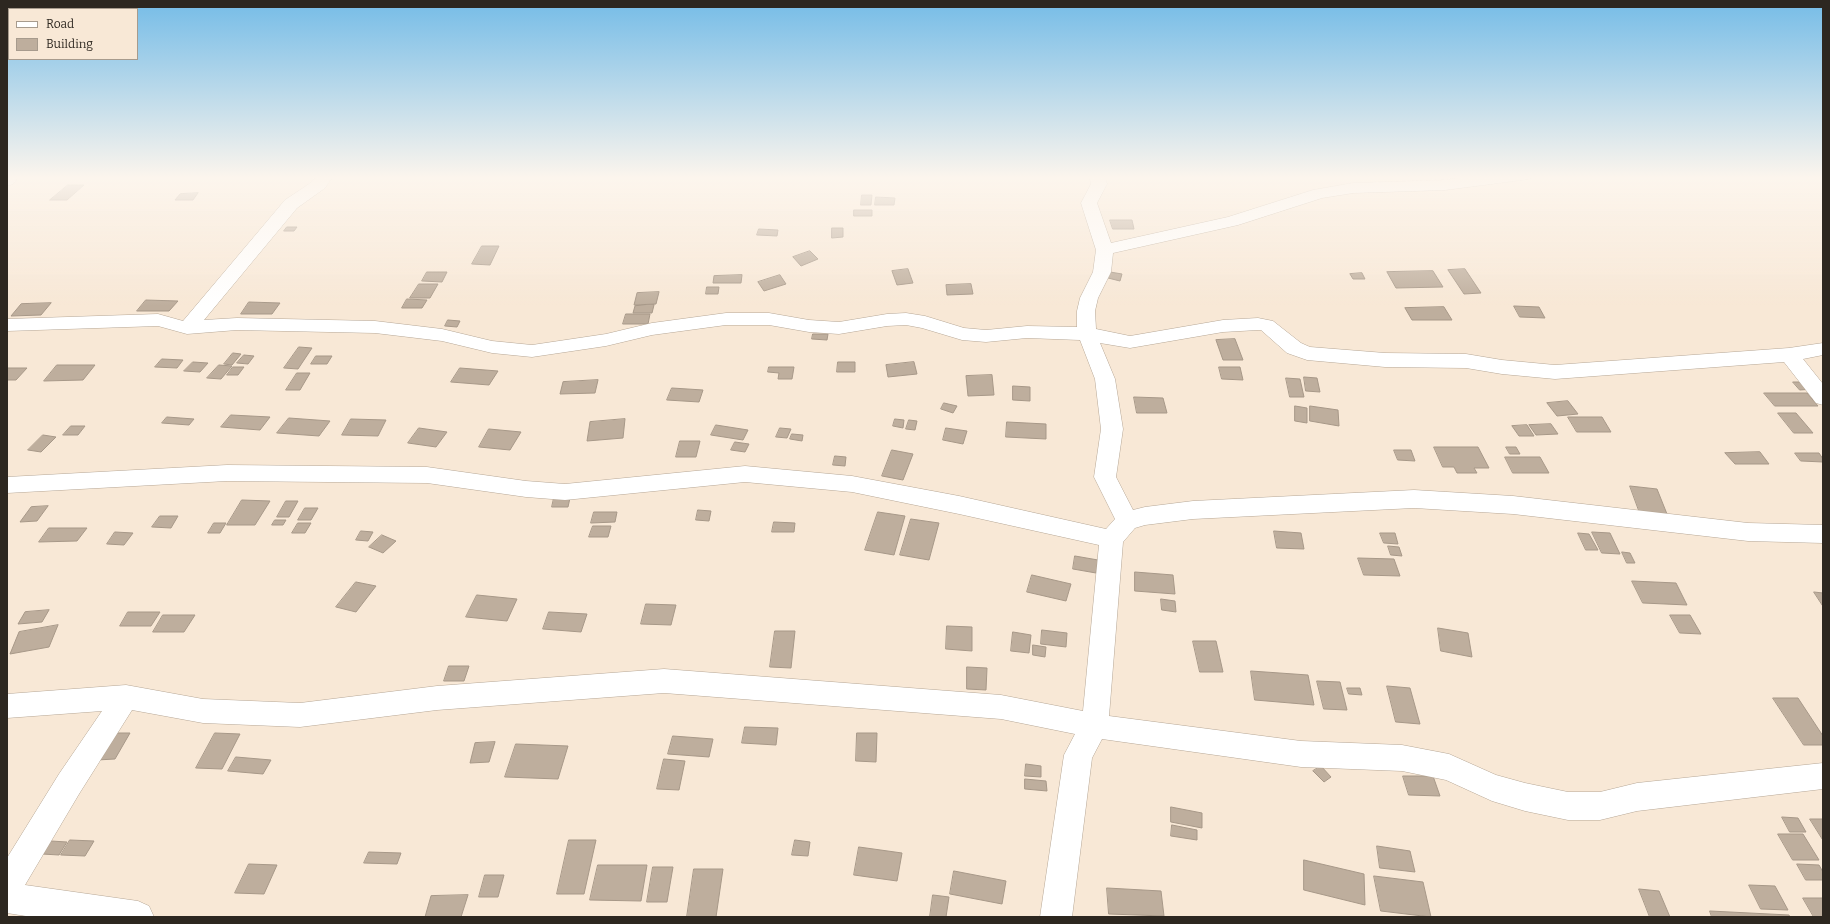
<!DOCTYPE html>
<html>
<head>
<meta charset="utf-8">
<style>
  body { margin:0 }
  #map { position:relative; width:1830px; height:924px; overflow:hidden; background:#f8e8d6; font-family:Bitter,serif }
  canvas { display:block }
  .frame { position:absolute; inset:0; border:8px solid #2d2720; pointer-events:none }
  .legend { position:absolute; left:8px; top:8px; width:130px; height:52px; box-sizing:border-box; background:#f8e8d6; border:1px solid #a79b8d; margin:0; padding:5px 7px; list-style:none; font-size:12px; color:#2d2720 }
  .legend li { display:flex; align-items:center; gap:8px; height:20px }
  .legend b { width:20px; border:1px solid #a79b8d }
</style>
</head>
<body>
<div id="map">
<canvas width="1830" height="924"></canvas>
<div class="frame"></div>
<ul class="legend">
<li><b style="height:5px;background:#fff"></b>Road</li>
<li><b style="height:11px;background:#beae9d"></b>Building</li>
</ul>
</div>
<script>
const context = document.querySelector('canvas').getContext('2d');
context.lineJoin = 'round';
function fillPath(path, color) { context.fillStyle = color; context.fill(path, 'evenodd'); }
function trace(path, color, width, dash) { context.strokeStyle = color; context.lineWidth = width; context.lineCap = dash ? 'butt' : 'round'; context.setLineDash(dash || []); context.stroke(path); }
const building = new Path2D(`
  M68,185H84L67,200H50Z
  M198,193L193,200H175L180,194Z
  M862,195H872L871,205H861Z
  M876,197L895,198L894,205H875Z
  M854,210H872V216H854Z
  M1110,220H1132L1134,229H1113Z
  M287,227H297L294,231H284Z
  M832,228H843V237L832,238Z
  M759,229L778,230L777,236L757,235Z
  M482,246H499L490,265L472,264Z
  M810,251L818,259L801,266L793,257Z
  M908,269L913,283L897,285L892,271Z
  M1465,269L1481,293L1464,294L1448,270Z
  M1433,271L1443,287L1396,288L1387,272Z
  M427,272H447L442,282L422,281Z
  M1110,272L1122,274L1120,281L1108,278Z
  M1362,273L1365,279H1353L1350,274Z
  M742,275L741,283H713L714,276Z
  M780,275L786,284L764,291L758,282Z
  M419,284H438L430,298H410Z
  M971,284L973,294L947,295L946,285Z
  M707,287H719L718,294H706Z
  M659,292L656,304L634,305L637,293Z
  M407,299L427,300L422,308H402Z
  M146,300L178,301L169,311H137Z
  M249,302L280,303L272,314H241Z
  M51,303L41,315L11,316L21,304Z
  M654,305L652,313H633L635,306Z
  M1514,306L1539,307L1545,318L1520,317Z
  M1444,307L1452,320H1412L1405,308Z
  M626,314H650L648,324H623Z
  M448,320L460,321L457,327L445,326Z
  M813,334H828L827,340L812,339Z
  M1235,339L1243,360H1223L1216,340Z
  M299,347L312,348L298,369L284,368Z
  M233,353L241,354L232,365L224,364Z
  M244,355L254,356L248,364L237,363Z
  M316,356H332L327,364H311Z
  M162,359L183,360L177,368L155,367Z
  M193,362L208,363L200,372L184,371Z
  M838,362H855V372H837Z
  M914,362L917,374L888,377L886,365Z
  M57,365H95L83,380L44,381Z
  M219,365L232,366L221,379L207,378Z
  M233,367H244L238,375H227Z
  M769,367H794L792,379H778L779,373L768,372Z
  M1219,367H1240L1243,380L1222,379Z
  M7,368H27L16,380H7Z
  M460,368L498,371L489,385L451,382Z
  M297,373H310L300,390H286Z
  M992,375L994,395L968,396L966,376Z
  M1304,377L1317,378L1320,392L1306,391Z
  M1286,378L1300,379L1304,397H1290Z
  M598,380L595,393L560,394L563,382Z
  M1793,382H1807L1814,389L1800,390Z
  M1013,386L1030,387V401L1013,400Z
  M672,388L703,390L699,402L667,400Z
  M1764,393H1807L1818,406H1775Z
  M1134,397L1163,398L1167,413H1137Z
  M1568,401L1578,414L1557,416L1547,403Z
  M944,403L957,406L953,413L941,409Z
  M1295,406L1307,408V423L1295,421Z
  M1310,406L1338,410L1339,426L1310,421Z
  M1778,413H1796L1813,433H1794Z
  M231,415L270,417L260,430L221,427Z
  M167,417L194,419L189,425L162,423Z
  M1568,417H1602L1611,432H1577Z
  M289,418L330,421L319,436L277,433Z
  M351,419L386,420L378,436L342,435Z
  M625,419L623,438L587,441L590,422Z
  M895,419L904,420L903,428L893,426Z
  M909,420L917,421L915,430L906,429Z
  M1007,422L1046,424V439L1006,437Z
  M1551,424L1558,434L1536,435L1529,425Z
  M716,425L748,430L743,440L711,435Z
  M1527,425L1534,436H1519L1512,426Z
  M71,426H85L78,435H63Z
  M419,428L447,432L436,447L408,443Z
  M780,428L791,429L787,438L776,437Z
  M946,428L967,431L963,444L943,440Z
  M489,429L521,432L510,450L479,447Z
  M792,434L803,435L802,441L790,439Z
  M43,435L56,437L41,452L28,450Z
  M680,441H700L696,457H676Z
  M735,442L749,444L745,452L731,450Z
  M1434,447H1478L1489,468H1474L1477,473H1457L1454,467H1443Z
  M1506,447H1516L1520,454H1510Z
  M892,450L913,454L903,480L882,476Z
  M1394,450H1411L1415,461L1398,460Z
  M1760,452L1769,464H1735L1725,453Z
  M1795,453H1819L1823,459V462L1801,461Z
  M835,456L846,457L845,466L833,465Z
  M1505,457H1540L1549,473H1513Z
  M1630,486L1657,489L1669,519L1641,516Z
  M554,498H570L568,507H552Z
  M242,500L270,501L255,525H227Z
  M286,501H298L289,517H277Z
  M48,506L37,521L20,522L31,507Z
  M305,508H318L311,520H298Z
  M698,510L711,511L709,521L696,520Z
  M594,512H617L615,522L591,523Z
  M878,512L905,516L894,555L865,550Z
  M160,516H178L171,528L152,527Z
  M911,519L939,523L929,560L900,555Z
  M275,520H286L283,525H272Z
  M774,522L795,523L794,532H772Z
  M214,523H226L220,533H208Z
  M298,523H311L305,533H292Z
  M593,526H611L608,537H589Z
  M49,528H87L77,541L39,542Z
  M361,531L373,532L368,541L356,540Z
  M1274,531L1301,533L1304,549L1277,548Z
  M115,532L133,533L124,545L107,544Z
  M1592,532L1610,533L1620,554L1602,553Z
  M1380,533H1395L1398,544L1384,543Z
  M1578,533L1589,534L1598,550H1586Z
  M382,535L396,541L383,553L369,547Z
  M1388,546L1399,547L1402,556L1391,555Z
  M1622,552L1630,553L1635,563H1627Z
  M1075,556L1098,560L1096,573L1073,569Z
  M1358,558L1394,559L1400,576L1364,575Z
  M1135,572L1173,575L1175,594L1135,591Z
  M1032,575L1071,584L1066,601L1027,592Z
  M1632,581L1676,583L1687,605L1643,603Z
  M356,582L376,586L356,612L336,607Z
  M1814,592L1823,593V606Z
  M477,595L517,599L507,621L466,617Z
  M1161,599L1175,601L1176,612L1162,610Z
  M646,604L676,605L671,625L641,624Z
  M49,610L42,622L18,624L25,612Z
  M128,612H160L151,626H120Z
  M549,612L587,614L581,632L543,629Z
  M163,615H195L184,632H153Z
  M1670,615H1690L1701,634L1680,633Z
  M58,625L49,647L10,654L19,632Z
  M947,626L972,627V651L946,649Z
  M1438,628L1468,633L1472,657L1441,651Z
  M1042,630L1067,633L1066,647L1041,644Z
  M775,631H795L791,668L770,667Z
  M1013,632L1031,635L1029,653L1011,651Z
  M1193,641H1216L1223,672H1200Z
  M1033,645L1046,647L1045,657L1033,655Z
  M449,666H469L464,681H444Z
  M967,667L987,668L986,690L967,689Z
  M1251,671L1308,675L1314,705L1255,700Z
  M1317,681L1340,682L1347,710L1324,709Z
  M1387,686L1410,688L1420,724L1396,722Z
  M1347,688H1360L1362,695L1349,694Z
  M1773,698H1798L1823,736V745H1804Z
  M745,727L778,728L776,745L742,743Z
  M112,733H130L115,759L97,760Z
  M215,733L240,734L222,769L196,768Z
  M857,733H877L876,762L856,761Z
  M673,736L713,739L709,757L668,754Z
  M495,742L489,762L470,763L475,743Z
  M516,744L568,746L558,779L505,777Z
  M236,757L271,760L263,774L228,771Z
  M664,759L685,761L679,790L657,789Z
  M1026,764L1041,766V777L1025,776Z
  M1321,766L1331,777L1324,782L1313,771Z
  M1403,776H1433L1440,796L1409,795Z
  M1025,779L1046,781L1047,791L1025,789Z
  M1171,807L1202,813V828L1171,822Z
  M1782,817L1798,818L1806,832H1790Z
  M1810,819H1823V840Z
  M1172,825L1197,830V840L1171,836Z
  M1778,834H1803L1819,860H1793Z
  M70,840L94,841L85,856L61,855Z
  M569,840H596L584,894H557Z
  M795,840L810,842L808,856L792,855Z
  M51,841L67,842L59,855L42,854Z
  M1377,846L1410,851L1415,872L1380,868Z
  M859,847L902,853L897,881L854,875Z
  M369,852L401,853L397,864L364,863Z
  M1304,860L1364,874L1365,905L1304,890Z
  M249,864L277,865L264,894L235,893Z
  M1797,864L1819,865L1823,872V880H1806Z
  M598,865H647L641,901L590,900Z
  M653,867H673L667,902H647Z
  M694,869H723L716,917H687Z
  M954,871L1006,881L1002,904L950,894Z
  M485,875H504L498,897H479Z
  M1374,876L1423,882L1431,917L1381,911Z
  M1749,885L1775,886L1788,910L1761,909Z
  M1107,888L1161,891L1164,916L1109,914Z
  M1639,889L1659,891L1670,917H1650Z
  M468,895L461,917H425L431,896Z
  M933,895L949,897L946,917H930Z
  M1803,898H1823V917H1814Z
  M1710,911L1789,915L1790,917H1712Z`);
fillPath(building, '#beae9d');
trace(building, '#a79888', 1);
const street = new Path2D(`
  M7,176H19L13,184L7,186Z
  M317,176H333L325,188L297,208L204,320L237,318L375,321L442,329L492,341L532,345L606,334L652,323L726,313H769L809,320L839,322L887,314L906,313L925,316L964,328L986,330L1027,326L1077,327V311L1080,298L1093,272L1096,250L1081,203L1091,184L1089,176H1105L1107,184L1097,203L1111,243L1228,217L1313,190L1353,183L1445,180L1470,176H1532L1530,179L1445,190L1353,193L1322,198L1238,225L1113,253L1111,272L1098,298L1095,311L1096,329L1130,336L1223,320L1258,318L1273,321L1301,343L1310,347L1385,353L1466,354L1502,360L1555,365L1789,348L1823,343V355L1803,359L1823,384V405L1816,403L1784,362L1555,379L1502,374L1466,368L1385,367L1307,360L1287,353L1261,330H1258L1223,332L1130,348L1100,343L1115,379L1123,429L1116,477L1133,510L1145,507L1193,501L1414,490L1513,496L1748,523L1823,525V543L1748,541L1513,514L1414,508L1193,519L1145,525L1135,528L1123,542L1109,716L1301,741L1402,745L1449,754L1496,775L1525,783L1568,792H1600L1637,783L1823,763V789L1637,811L1600,820H1568L1525,811L1492,801L1446,780L1402,771L1301,767L1102,739L1092,758L1072,917H1040L1064,755L1075,734L1001,719L664,693L437,710L300,727L203,723L132,710L79,794L25,885L138,901L149,906L154,917H32L7,913V858L59,774L102,711L7,718V694L126,685L203,699L300,703L437,686L664,669L1001,695L1083,711L1099,545L959,514L852,492L745,482L565,500L526,497L427,483L227,481L7,493V477L227,465L427,467L526,481L565,484L745,466L852,476L959,496L1106,529L1115,519L1094,477L1101,429L1095,379L1080,340L1027,338L986,342L962,340L922,328L906,325L887,326L839,334L809,332L769,325H726L652,335L606,346L532,357L492,353L442,341L375,333L237,330L187,334L158,326L7,331V319L158,314L183,321L285,200L309,184Z`);
trace(street, '#b6a796', 1);
fillPath(street, '#fff');
const sky = context.createLinearGradient(0, 0, 0, 306);
sky.addColorStop(0, '#75bce7');
sky.addColorStop(0.58, '#fcf5ed');
sky.addColorStop(1, '#fcf5ed00');
context.fillStyle = sky;
context.fillRect(0, 0, 1830, 306);
</script>
</body>
</html>
